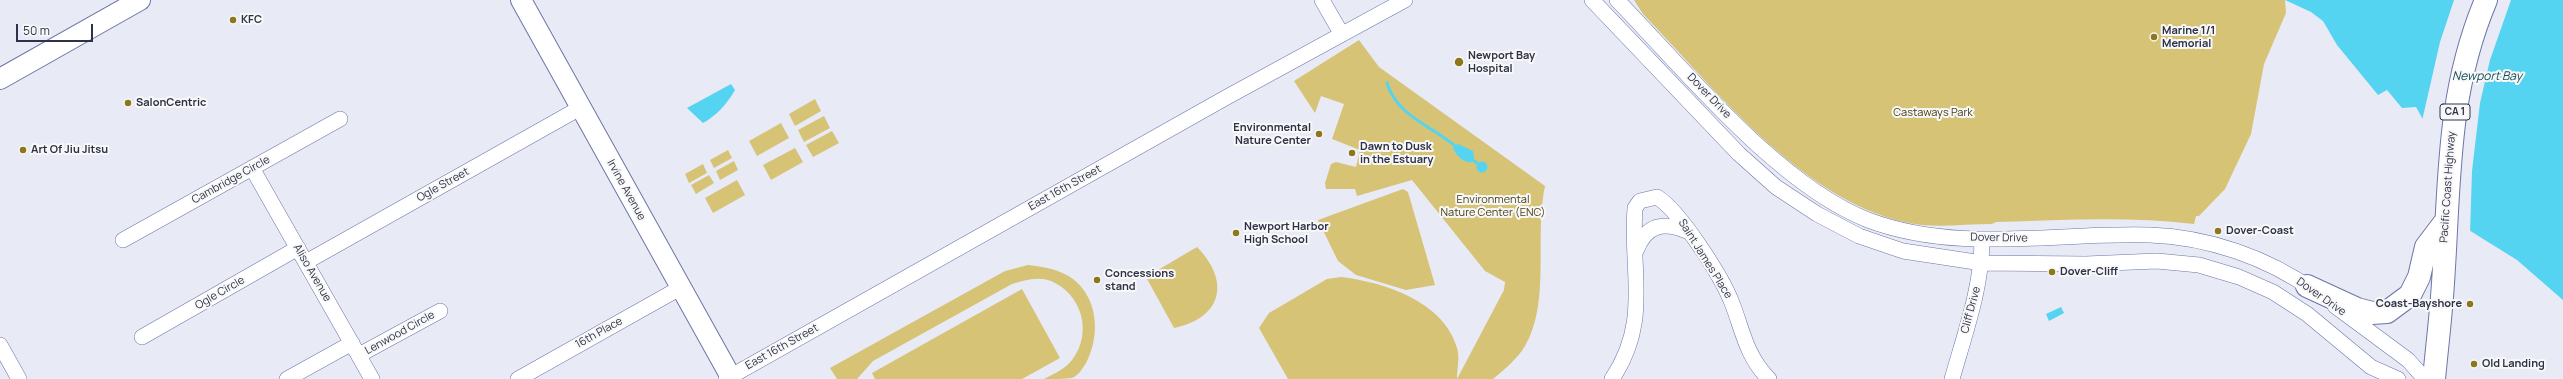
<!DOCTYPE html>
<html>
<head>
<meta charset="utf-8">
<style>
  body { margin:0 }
  #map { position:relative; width:2563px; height:379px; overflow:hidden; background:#e8eaf6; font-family:Manrope,sans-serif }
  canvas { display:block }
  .scale { position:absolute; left:16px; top:24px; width:77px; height:18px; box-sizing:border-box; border:2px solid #2e3248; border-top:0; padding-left:5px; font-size:12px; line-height:14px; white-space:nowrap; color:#2e3248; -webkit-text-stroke:3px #f8f8f8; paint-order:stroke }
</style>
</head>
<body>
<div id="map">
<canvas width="2563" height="379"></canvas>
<div class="scale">50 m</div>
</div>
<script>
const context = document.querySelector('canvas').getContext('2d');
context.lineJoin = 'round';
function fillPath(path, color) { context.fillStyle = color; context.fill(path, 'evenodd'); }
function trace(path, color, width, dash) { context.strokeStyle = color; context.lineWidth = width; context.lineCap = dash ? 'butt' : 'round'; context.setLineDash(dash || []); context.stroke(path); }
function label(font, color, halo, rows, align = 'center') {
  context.font = font + ' Manrope,sans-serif'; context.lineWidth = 4; context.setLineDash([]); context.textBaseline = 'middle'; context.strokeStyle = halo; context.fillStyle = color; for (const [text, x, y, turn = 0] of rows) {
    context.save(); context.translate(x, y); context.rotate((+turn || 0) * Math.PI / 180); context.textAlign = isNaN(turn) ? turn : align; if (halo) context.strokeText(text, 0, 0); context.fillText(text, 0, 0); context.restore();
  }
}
fillPath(new Path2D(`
  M1634,0H2285L2286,13L2264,64L2251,134L2225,189L2199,216H2196L2194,224C2129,216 2062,220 1996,222L1992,224C1962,224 1933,229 1904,222C1800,198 1714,88 1643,14Z
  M1359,40L1379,67L1545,186C1534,235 1551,302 1525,346C1518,358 1504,370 1493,379H1457L1504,290L1505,282L1485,271L1412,180L1357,196L1355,189H1326L1325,183L1331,164L1336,162L1356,167L1360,150L1332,139L1344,104L1321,96L1315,113L1294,81Z
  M815,99L821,111L795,126L789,114Z
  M824,116L830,128L804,142L798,130Z
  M781,123L789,138L757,156L749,141Z
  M832,131L839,143L813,157L806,145Z
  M795,148L803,162L771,180L763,165Z
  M728,150L732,158L714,168L710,160Z
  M734,161L738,170L720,180L716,171Z
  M703,164L707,173L689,183L685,174Z
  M709,175L714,183L696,194L691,185Z
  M737,180L745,195L713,213L705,198Z
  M1403,189L1408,192L1435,285L1406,290L1356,275L1338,261L1318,220Z
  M1197,247C1231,282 1222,318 1174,328L1146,277Z
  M1028,265C1045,267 1059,269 1073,279C1099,299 1100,337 1086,363C1082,369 1079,375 1072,378C1065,379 1052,379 1044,379C1054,374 1066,368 1072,360C1093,333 1082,294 1051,281C1038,276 1024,280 1012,284L873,361L857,379H837L830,368L1005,271Z
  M1341,277C1383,282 1444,301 1457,348C1460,358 1457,369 1457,379H1288L1259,328L1269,313L1327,279Z
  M1022,289L1060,358L1022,379H875L872,373Z`), '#d6c376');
fillPath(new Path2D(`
  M2285,0H2563V300L2517,260L2464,227L2466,196L2416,107L2402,108L2387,90L2378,95L2337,45L2323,21L2311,12Z
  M731,84L735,90C727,104 716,116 703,123L687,108Z
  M1458,144L1473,151L1474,157L1472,162C1464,164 1453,153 1453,146Z
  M1476.5 167a5.5 5.5 0 1 1 11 0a5.5 5.5 0 1 1-11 0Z
  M2061,307L2064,313L2049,321L2046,314Z`), '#55d4f1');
fillPath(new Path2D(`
  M2454,0H2511L2490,60L2480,103L2472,171L2470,234L2462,227L2464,196L2422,121L2440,42Z`), '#e8eaf6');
trace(new Path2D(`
  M1387,83C1397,116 1430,125 1454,145
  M1473,160L1477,163`), '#55d4f1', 3);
const minor = new Path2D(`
  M1322,0L1341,33
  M1592,0L1739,154L1776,187L1817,214L1859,236L1903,251L1982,263L2086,264L2157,261L2199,265L2239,277L2273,292L2307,314L2371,367L2398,379
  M1617,0C1685,70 1778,185 1868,220C1958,254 2057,232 2150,235C2207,237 2267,257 2314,291
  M252,168L372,379
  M123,240L340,119
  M1636,251C1646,224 1664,221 1689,232
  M306,262L580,108
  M2335,306L2408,360L2425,379
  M142,337L298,248
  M0,345L19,379
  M359,355L440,311
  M287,379L352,343
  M518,379L680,288
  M726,379L1227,97L1405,0
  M1612,379C1651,321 1630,272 1635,208L1640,201L1657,197C1680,211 1722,277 1732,303C1743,331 1746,356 1769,379
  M1952,379C1965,333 1982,287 1982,239`);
const major = new Path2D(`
  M521,0L732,379
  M0,79L140,0`);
const highway = new Path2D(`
  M2307,286L2357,309L2372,313L2387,312L2410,295L2419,277L2426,247L2445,222
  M2434,379C2437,347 2441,315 2443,283C2450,183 2446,95 2486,0`);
trace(minor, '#6c75a7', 16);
trace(major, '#6c75a7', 22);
trace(highway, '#6c75a7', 24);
trace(minor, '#fff', 15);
trace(major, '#fff', 20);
trace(highway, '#fff', 22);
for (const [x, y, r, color] of [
  [233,20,4,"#8c771c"],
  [2154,37,4,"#8c771c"],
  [1459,62,5,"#8c771c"],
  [128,103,4,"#8c771c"],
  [1319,134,4,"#8c771c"],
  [23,150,4,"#8c771c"],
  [1352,153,4,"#8c771c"],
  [2218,231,4,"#8c771c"],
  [1236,233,4,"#8c771c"],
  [2052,272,4,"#8c771c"],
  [1097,280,4,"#8c771c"],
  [2470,304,4,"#8c771c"],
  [2474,364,4,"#8c771c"]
]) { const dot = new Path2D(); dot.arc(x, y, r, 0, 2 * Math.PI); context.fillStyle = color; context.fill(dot); trace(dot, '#f8f8f8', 1.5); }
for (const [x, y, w] of [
  [2455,112,30]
]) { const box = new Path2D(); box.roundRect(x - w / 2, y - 8, w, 16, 3); context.fillStyle = '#f8f8f8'; context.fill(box); trace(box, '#2e3248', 1); }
label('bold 10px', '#2e3248', null, [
  ["CA 1",2455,112]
]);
label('bold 11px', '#2e3248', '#f8f8f8', [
  ["KFC",241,20],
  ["Marine 1/1",2162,31],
  ["Memorial",2162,44],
  ["Newport Bay",1468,56],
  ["Hospital",1468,69],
  ["SalonCentric",136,103],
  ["Environmental",1311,128,"right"],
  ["Nature Center",1311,141,"right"],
  ["Dawn to Dusk",1360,147],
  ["in the Estuary",1360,160],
  ["Art Of Jiu Jitsu",31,150],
  ["Newport Harbor",1244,227],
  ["High School",1244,240],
  ["Dover-Coast",2226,231],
  ["Dover-Cliff",2060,272],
  ["Concessions",1105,274],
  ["stand",1105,287],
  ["Coast-Bayshore",2462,304,"right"],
  ["Old Landing",2482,364]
], 'left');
label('11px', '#2e3248', '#f8f8f8', [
  ["Dover Drive",1709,96,46],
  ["Cambridge Circle",231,180,-29],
  ["Ogle Street",443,185,-29],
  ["Pacific Coast Highway",2448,187,-86],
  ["East 16th Street",1065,188,-29],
  ["Irvine Avenue",626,190,61],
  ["Dover Drive",1999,238,1],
  ["Saint James Place",1705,259,58],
  ["Aliso Avenue",312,273,60],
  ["Ogle Circle",220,293,-30],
  ["Dover Drive",2321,297,35],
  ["Cliff Drive",1971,310,-75],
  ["Lenwood Circle",400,333,-29],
  ["16th Place",599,333,-29],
  ["East 16th Street",782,347,-29]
]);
label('11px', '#4a4018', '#f8f8f8', [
  ["Castaways Park",1933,113],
  ["Environmental",1493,200],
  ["Nature Center (ENC)",1493,213]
]);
label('italic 12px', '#184e5a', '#f8f8f8', [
  ["Newport Bay",2487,77]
]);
</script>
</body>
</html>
